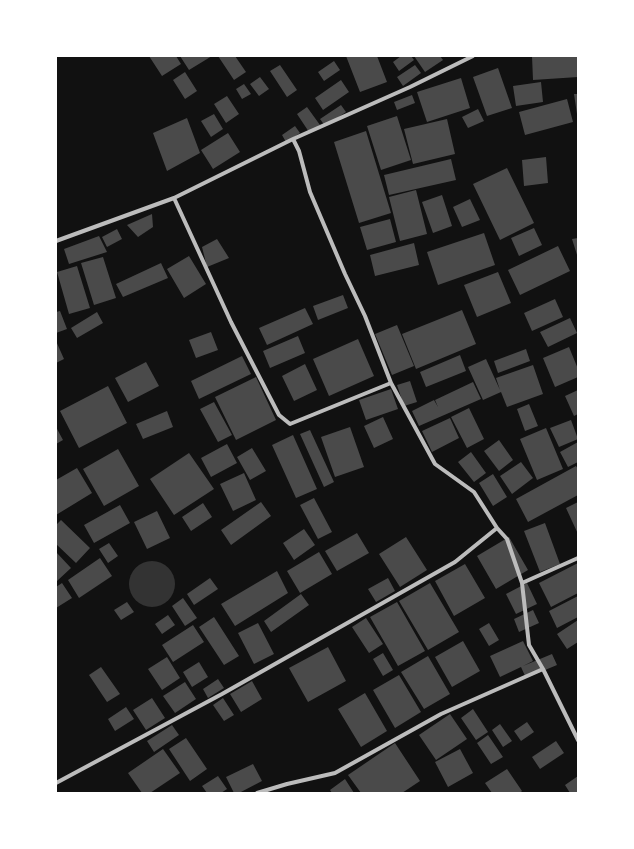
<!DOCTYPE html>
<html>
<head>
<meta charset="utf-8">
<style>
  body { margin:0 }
  #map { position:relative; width:634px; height:849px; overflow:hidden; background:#111; font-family:"PT Sans Narrow",sans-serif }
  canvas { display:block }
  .frame { position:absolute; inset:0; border:57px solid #fff; pointer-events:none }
</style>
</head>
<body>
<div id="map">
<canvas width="634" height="849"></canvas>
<div class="frame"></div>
</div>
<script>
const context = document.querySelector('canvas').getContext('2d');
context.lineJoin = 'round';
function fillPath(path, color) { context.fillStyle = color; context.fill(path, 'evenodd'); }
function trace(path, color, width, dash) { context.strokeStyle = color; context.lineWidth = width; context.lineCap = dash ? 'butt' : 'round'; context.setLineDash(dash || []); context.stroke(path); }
fillPath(new Path2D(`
  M129 584a23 23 0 1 1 46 0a23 23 0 1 1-46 0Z`), '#333');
fillPath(new Path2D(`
  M149,56H176L181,64L162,76Z
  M180,56H212L189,70Z
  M218,56H235L246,72L234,80Z
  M346,56H377L387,82L360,92Z
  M401,56H411L414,60L399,71L393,62Z
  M414,56H440L443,60L425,72Z
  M532,56H578V77L533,80Z
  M334,61L340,70L324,81L318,72Z
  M280,65L297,90L287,97L270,71Z
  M415,65L421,73L403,86L397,77Z
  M498,68L512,108L487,116L473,77Z
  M185,72L197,91L185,99L173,80Z
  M260,77L269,89L259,96L250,84Z
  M461,78L470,108L427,122L417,92Z
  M341,80L349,92L323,110L315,98Z
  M541,82L543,102L516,106L513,86Z
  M244,84L251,94L242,99L236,89Z
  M574,94H578V114H577Z
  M412,95L415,103L397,110L394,102Z
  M227,96L239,114L226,123L214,104Z
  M567,99L573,122L525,135L519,112Z
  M341,105L346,112L325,126L320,119Z
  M307,107L320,125L309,132L297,114Z
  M478,109L484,121L468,128L462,117Z
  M214,114L223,129L211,137L201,121Z
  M397,116L411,160L381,170L367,126Z
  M187,118L200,153L167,171L153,133Z
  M447,119L455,154L413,164L404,129Z
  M295,126L300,133L286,142L282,135Z
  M366,131L391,213L359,223L334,142Z
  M228,133L240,152L213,169L201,150Z
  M546,157L548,183L524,186L522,160Z
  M451,159L456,180L389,195L384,175Z
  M507,168L534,223L500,240L473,184Z
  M416,190L427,234L400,241L389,197Z
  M442,195L452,226L433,233L422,202Z
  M470,199L480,220L462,227L453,207Z
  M152,214L153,227L138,237L127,225Z
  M390,219L396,242L367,250L360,227Z
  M534,228L542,245L519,256L511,238Z
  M117,229L122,239L107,247L102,237Z
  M484,233L495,265L438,285L427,252Z
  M99,236L107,252L69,264L64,249Z
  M578,238V258L572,239Z
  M217,239L229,258L207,267L202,247Z
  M414,243L419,265L375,276L370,255Z
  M558,246L570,271L520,295L508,270Z
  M189,256L206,284L184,298L167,269Z
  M103,257L116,298L94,305L81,263Z
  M161,263L168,278L123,297L116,284Z
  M77,266L90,308L69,314L57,272Z
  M498,272L511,303L477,317L464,285Z
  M343,295L348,308L318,320L313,306Z
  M555,299L563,317L532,331L524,313Z
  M305,308L313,324L267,345L259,328Z
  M462,310L476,344L416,369L402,334Z
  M60,311L67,329L56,333V312Z
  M97,312L103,323L77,338L71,328Z
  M570,318L577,333L548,347L540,332Z
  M397,325L414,366L392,375L375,334Z
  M211,332L218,350L196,358L189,340Z
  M298,336L305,353L270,368L263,351Z
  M358,339L374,376L329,396L313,359Z
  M56,341L64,359L56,363Z
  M569,347L578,369V377L555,387L543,358Z
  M526,349L530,361L498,373L494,361Z
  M460,355L466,371L426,387L420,372Z
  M242,356L251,374L199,399L191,381Z
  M486,359L500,390L496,378L533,365L543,394L507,407L501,392L483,400L468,367Z
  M146,362L159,386L128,402L115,378Z
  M305,364L317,390L294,401L282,376Z
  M256,377L276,420L236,440L215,397Z
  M410,381L417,402L404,406L397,385Z
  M473,382L481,399L419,426L412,411L434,400L438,407L435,400Z
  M108,386L127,423L79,448L60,411Z
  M391,389L398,409L366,420L359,400Z
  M578,390V414L574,416L565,396Z
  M214,402L232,435L218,442L200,409Z
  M529,404L538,426L525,431L517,409Z
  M469,408L484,439L467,448L451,417Z
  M167,411L173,427L143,439L136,424Z
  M383,417L393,439L374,448L364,426Z
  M450,418L459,438L432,452L422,431Z
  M571,420L578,439L559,447L550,428Z
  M56,427L63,440L56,444Z
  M350,427L364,467L335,477L321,437Z
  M546,428L563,469L537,480L520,439Z
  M310,430L334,482L324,487L300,434Z
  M293,435L317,489L296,498L272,445Z
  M499,440L513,460L499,471L484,451Z
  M578,442V462L568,467L560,452Z
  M227,444L237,463L211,477L201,458Z
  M252,448L266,471L250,480L237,457Z
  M118,449L139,486L104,506L83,469Z
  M471,452L486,473L474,482L458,462Z
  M189,453L214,489L174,515L150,479Z
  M521,462L533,478L512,494L500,476Z
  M576,466L578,469V495L528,522L516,499Z
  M77,468L92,493L56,515V480Z
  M244,473L256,500L233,511L220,484Z
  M493,474L507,497L493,506L479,483Z
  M314,498L332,532L318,539L300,505Z
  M261,502L271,516L231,545L221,530Z
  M578,502V534L566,508Z
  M203,503L212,517L191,531L182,517Z
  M120,505L130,523L94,543L84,525Z
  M157,511L170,538L147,549L134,522Z
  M61,520L90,548L76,563L56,544V525Z
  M545,523L560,564L540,572L524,531Z
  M304,529L315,545L294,560L283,543Z
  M357,533L369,553L337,571L325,551Z
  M406,537L427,570L400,587L379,554Z
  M509,537L528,570L496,589L477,556Z
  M109,543L118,556L108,563L99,549Z
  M56,552L71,568L57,581L56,580Z
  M319,552L332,574L300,593L287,571Z
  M100,558L112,576L79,598L68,580Z
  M578,563V593L551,607L539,583Z
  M465,564L485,598L454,616L435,581Z
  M277,571L288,593L235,626L221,604Z
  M210,578L218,589L194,605L187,594Z
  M388,578L395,591L376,602L368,589Z
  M62,583L72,598L56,608V587Z
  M430,583L459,632L428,650L399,601Z
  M527,583L537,604L516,614L506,594Z
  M301,594L309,605L271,632L264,621Z
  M578,596V617L557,628L549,611Z
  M183,598L197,618L185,626L172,606Z
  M127,602L134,612L121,620L114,610Z
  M397,602L425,651L398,666L370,617Z
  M533,610L539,623L519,632L514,619Z
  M168,615L175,625L162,634L155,624Z
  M214,617L239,656L224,665L199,627Z
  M366,618L383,644L369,653L352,627Z
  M578,620V642L567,649L557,634Z
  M258,623L274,654L254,664L238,633Z
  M489,623L499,640L489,646L479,629Z
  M193,625L204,642L173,662L162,645Z
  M463,641L480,671L452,687L435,657Z
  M523,641L533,661L523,666L552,654L557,665L526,678L521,667L500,677L490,656Z
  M328,647L346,681L308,702L289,668Z
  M383,653L393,670L383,676L373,659Z
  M428,656L450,694L424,709L401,672Z
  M167,657L180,678L162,690L148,669Z
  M199,662L208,677L192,687L183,672Z
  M101,667L120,694L107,702L89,675Z
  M399,675L421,712L395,728L373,690Z
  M218,679L224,688L208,698L203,689Z
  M252,681L262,699L241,712L230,694Z
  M185,682L196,699L175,713L163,696Z
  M365,693L387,731L361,747L338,709Z
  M152,698L165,718L146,730L133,710Z
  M223,698L234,715L224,721L213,705Z
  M126,707L134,719L115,731L108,719Z
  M473,709L488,732L476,740L461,718Z
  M450,714L467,739L436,760L419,735Z
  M527,722L534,732L521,741L514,731Z
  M500,724L512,741L503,747L492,730Z
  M172,725L179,735L154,752L147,741Z
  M488,735L503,757L491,764L477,743Z
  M186,738L207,769L190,781L169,749Z
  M556,741L564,753L540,769L532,757Z
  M395,743L420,781L402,793H361L348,775Z
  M163,749L180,773L150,793H142L128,773Z
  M460,749L473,773L448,787L435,762Z
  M253,764L262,781L239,793H234L226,777Z
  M507,769L522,791L520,793H492L485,783Z
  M218,776L227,789L221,793H207L202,786Z
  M578,776V793H570L565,785Z
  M345,779L354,793H332L330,790Z`), '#4a4a4a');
trace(new Path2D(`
  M293,139L299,151L310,192L345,274L365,316L391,383L435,464L474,492L497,528L507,539L522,583L529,645L543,669L578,740
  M174,198L231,322L279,415L290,424L391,383
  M56,241L174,198L293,139L410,87L473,56
  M522,583L578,558
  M56,783L222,694L455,562L497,528
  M257,793L287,784L335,773L441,714L543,669`), '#bcbcbc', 4);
</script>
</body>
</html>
